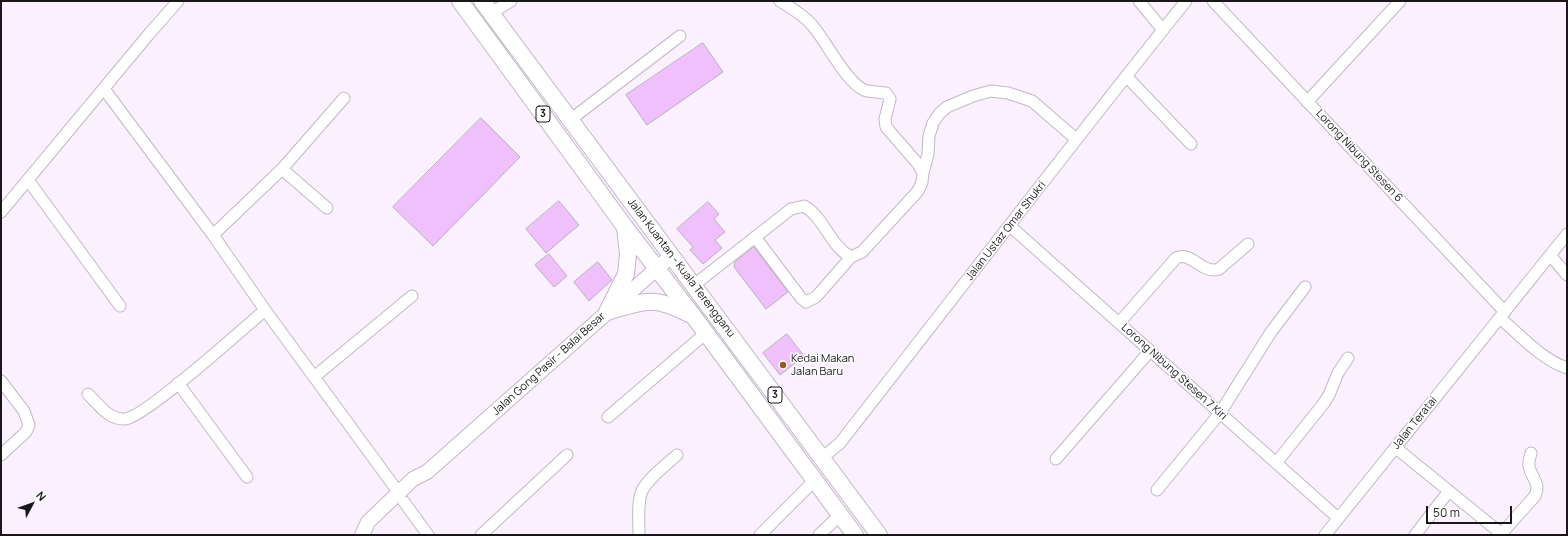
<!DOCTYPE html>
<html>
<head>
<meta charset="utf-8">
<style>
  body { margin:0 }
  #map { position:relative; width:1568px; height:536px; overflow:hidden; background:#fbf0fe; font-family:Manrope,sans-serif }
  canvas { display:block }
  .frame { position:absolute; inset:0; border:2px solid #1a171b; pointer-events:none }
  .north { position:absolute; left:12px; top:484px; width:40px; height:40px; -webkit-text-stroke:3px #fff; paint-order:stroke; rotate:49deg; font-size:11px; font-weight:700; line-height:16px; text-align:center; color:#1a171b }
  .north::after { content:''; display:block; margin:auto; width:14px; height:18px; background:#1a171b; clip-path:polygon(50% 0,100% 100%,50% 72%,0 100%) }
  .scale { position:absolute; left:1426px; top:506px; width:86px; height:18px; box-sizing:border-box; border:2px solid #1a171b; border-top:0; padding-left:5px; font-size:12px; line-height:14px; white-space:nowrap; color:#1a171b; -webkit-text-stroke:3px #fff; paint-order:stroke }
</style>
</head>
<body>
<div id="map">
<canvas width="1568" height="536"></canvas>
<div class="frame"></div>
<div class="north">N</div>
<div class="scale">50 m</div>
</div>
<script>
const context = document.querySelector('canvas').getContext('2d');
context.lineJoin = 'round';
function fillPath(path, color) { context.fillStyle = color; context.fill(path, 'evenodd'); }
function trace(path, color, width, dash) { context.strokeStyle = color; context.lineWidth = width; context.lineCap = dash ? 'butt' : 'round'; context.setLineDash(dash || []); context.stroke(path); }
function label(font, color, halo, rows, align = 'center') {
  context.font = font + ' Manrope,sans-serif'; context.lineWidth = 3; context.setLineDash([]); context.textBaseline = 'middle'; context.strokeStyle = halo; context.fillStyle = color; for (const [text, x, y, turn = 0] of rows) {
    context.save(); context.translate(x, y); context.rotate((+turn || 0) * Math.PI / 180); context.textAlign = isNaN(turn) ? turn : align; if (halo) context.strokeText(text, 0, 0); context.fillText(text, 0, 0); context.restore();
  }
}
const building = new Path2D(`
  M703,43L723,72L647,125L626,95Z
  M481,118L520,157L433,246L393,207Z
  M559,201L579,225L546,253L526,229Z
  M708,202L719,214L714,219L725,232L715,240L722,248L703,264L690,250L693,247L677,229Z
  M754,247L788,292L766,309L734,267L735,262Z
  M549,254L567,276L554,287L535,265Z
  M598,262L612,280L589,301L574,282Z
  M787,334L804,356L780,375L763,353Z`);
fillPath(building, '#f0c0fd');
trace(building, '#b8aebb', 1);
const minor = new Path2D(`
  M1139,1L1163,30
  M1213,1L1505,312
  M491,13L511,1
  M1126,76L1191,144
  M104,89L213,235L265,310L399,493
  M1307,102L1400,1
  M570,120L680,36
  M282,169L327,208
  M923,173L928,154L929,136L933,123L939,114L947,107L973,96L991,91L1008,93L1032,101L1076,139
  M28,180L120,306
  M1,212L149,34L178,1
  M1010,226L1338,518
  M213,235L282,169L344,98
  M755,237L801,298L806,302L816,297L851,257
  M1550,255L1567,275
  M694,285L791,209L804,206C825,218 829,245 851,257L862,252L918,191L922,182L923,173L918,164L886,127L885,119L890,99L886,93C879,92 870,92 864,90C846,82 826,41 812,25C804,15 791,8 780,1
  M1500,318C1521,336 1541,359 1567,368
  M1119,323L1176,258C1191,250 1202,275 1219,269L1248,244
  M314,377L412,296
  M1,381L24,411L29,425L26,432L1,455
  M178,383L247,477
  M88,394C98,404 109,420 125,419C144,418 244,328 265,310
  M608,417L706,333
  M1396,448L1503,535
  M822,458L840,443C955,296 1069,147 1186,1
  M1056,459L1150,351
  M1276,463L1324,403L1329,395L1338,373L1348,358
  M1157,490L1220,413L1271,332L1305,287
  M404,502L428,535
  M1501,534L1535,496C1541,482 1531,478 1529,466C1528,462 1530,457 1531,453
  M481,535L567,455
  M639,535C639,523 637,501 642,491C648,478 667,464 677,455
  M760,535L815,480
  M819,535L840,515
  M1325,535L1567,234
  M1415,535L1449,491`);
const major = new Path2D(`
  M362,535L368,522L413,479L427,472L671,256`);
const highway = new Path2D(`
  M460,1L625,227L694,317L855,535
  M482,1L879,535
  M607,312C644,301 653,295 689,314
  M607,312L626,274L628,254L625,228`);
trace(minor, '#c2b7c5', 13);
trace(major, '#c2b7c5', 16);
trace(highway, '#c2b7c5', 18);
trace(minor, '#fff', 11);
trace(major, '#fff', 14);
trace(highway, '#fff', 16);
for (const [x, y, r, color] of [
  [783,365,4,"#995e1f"]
]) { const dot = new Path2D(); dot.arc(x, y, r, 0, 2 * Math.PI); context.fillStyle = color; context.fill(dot); trace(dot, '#fff', 1.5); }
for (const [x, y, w] of [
  [543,114,14],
  [775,395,14]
]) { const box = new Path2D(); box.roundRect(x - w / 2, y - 8, w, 16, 3); context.fillStyle = '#fff'; context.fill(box); trace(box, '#1a171b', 1); }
label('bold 10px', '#1a171b', null, [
  ["3",543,114],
  ["3",775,395]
]);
label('11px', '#1a171b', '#fff', [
  ["Lorong Nibung Stesen 6",1359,156,47],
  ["Jalan Ustaz Omar Shukri",1006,231,-52],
  ["Jalan Kuantan - Kuala Terengganu",681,268,53],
  ["Jalan Gong Pasir - Balai Besar",549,364,-42],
  ["Lorong Nibung Stesen 7 Kiri",1174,372,42],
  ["Jalan Teratai",1415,423,-51]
]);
label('11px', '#1a171b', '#fff', [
  ["Kedai Makan",791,359],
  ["Jalan Baru",791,372]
], 'left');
</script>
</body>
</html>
